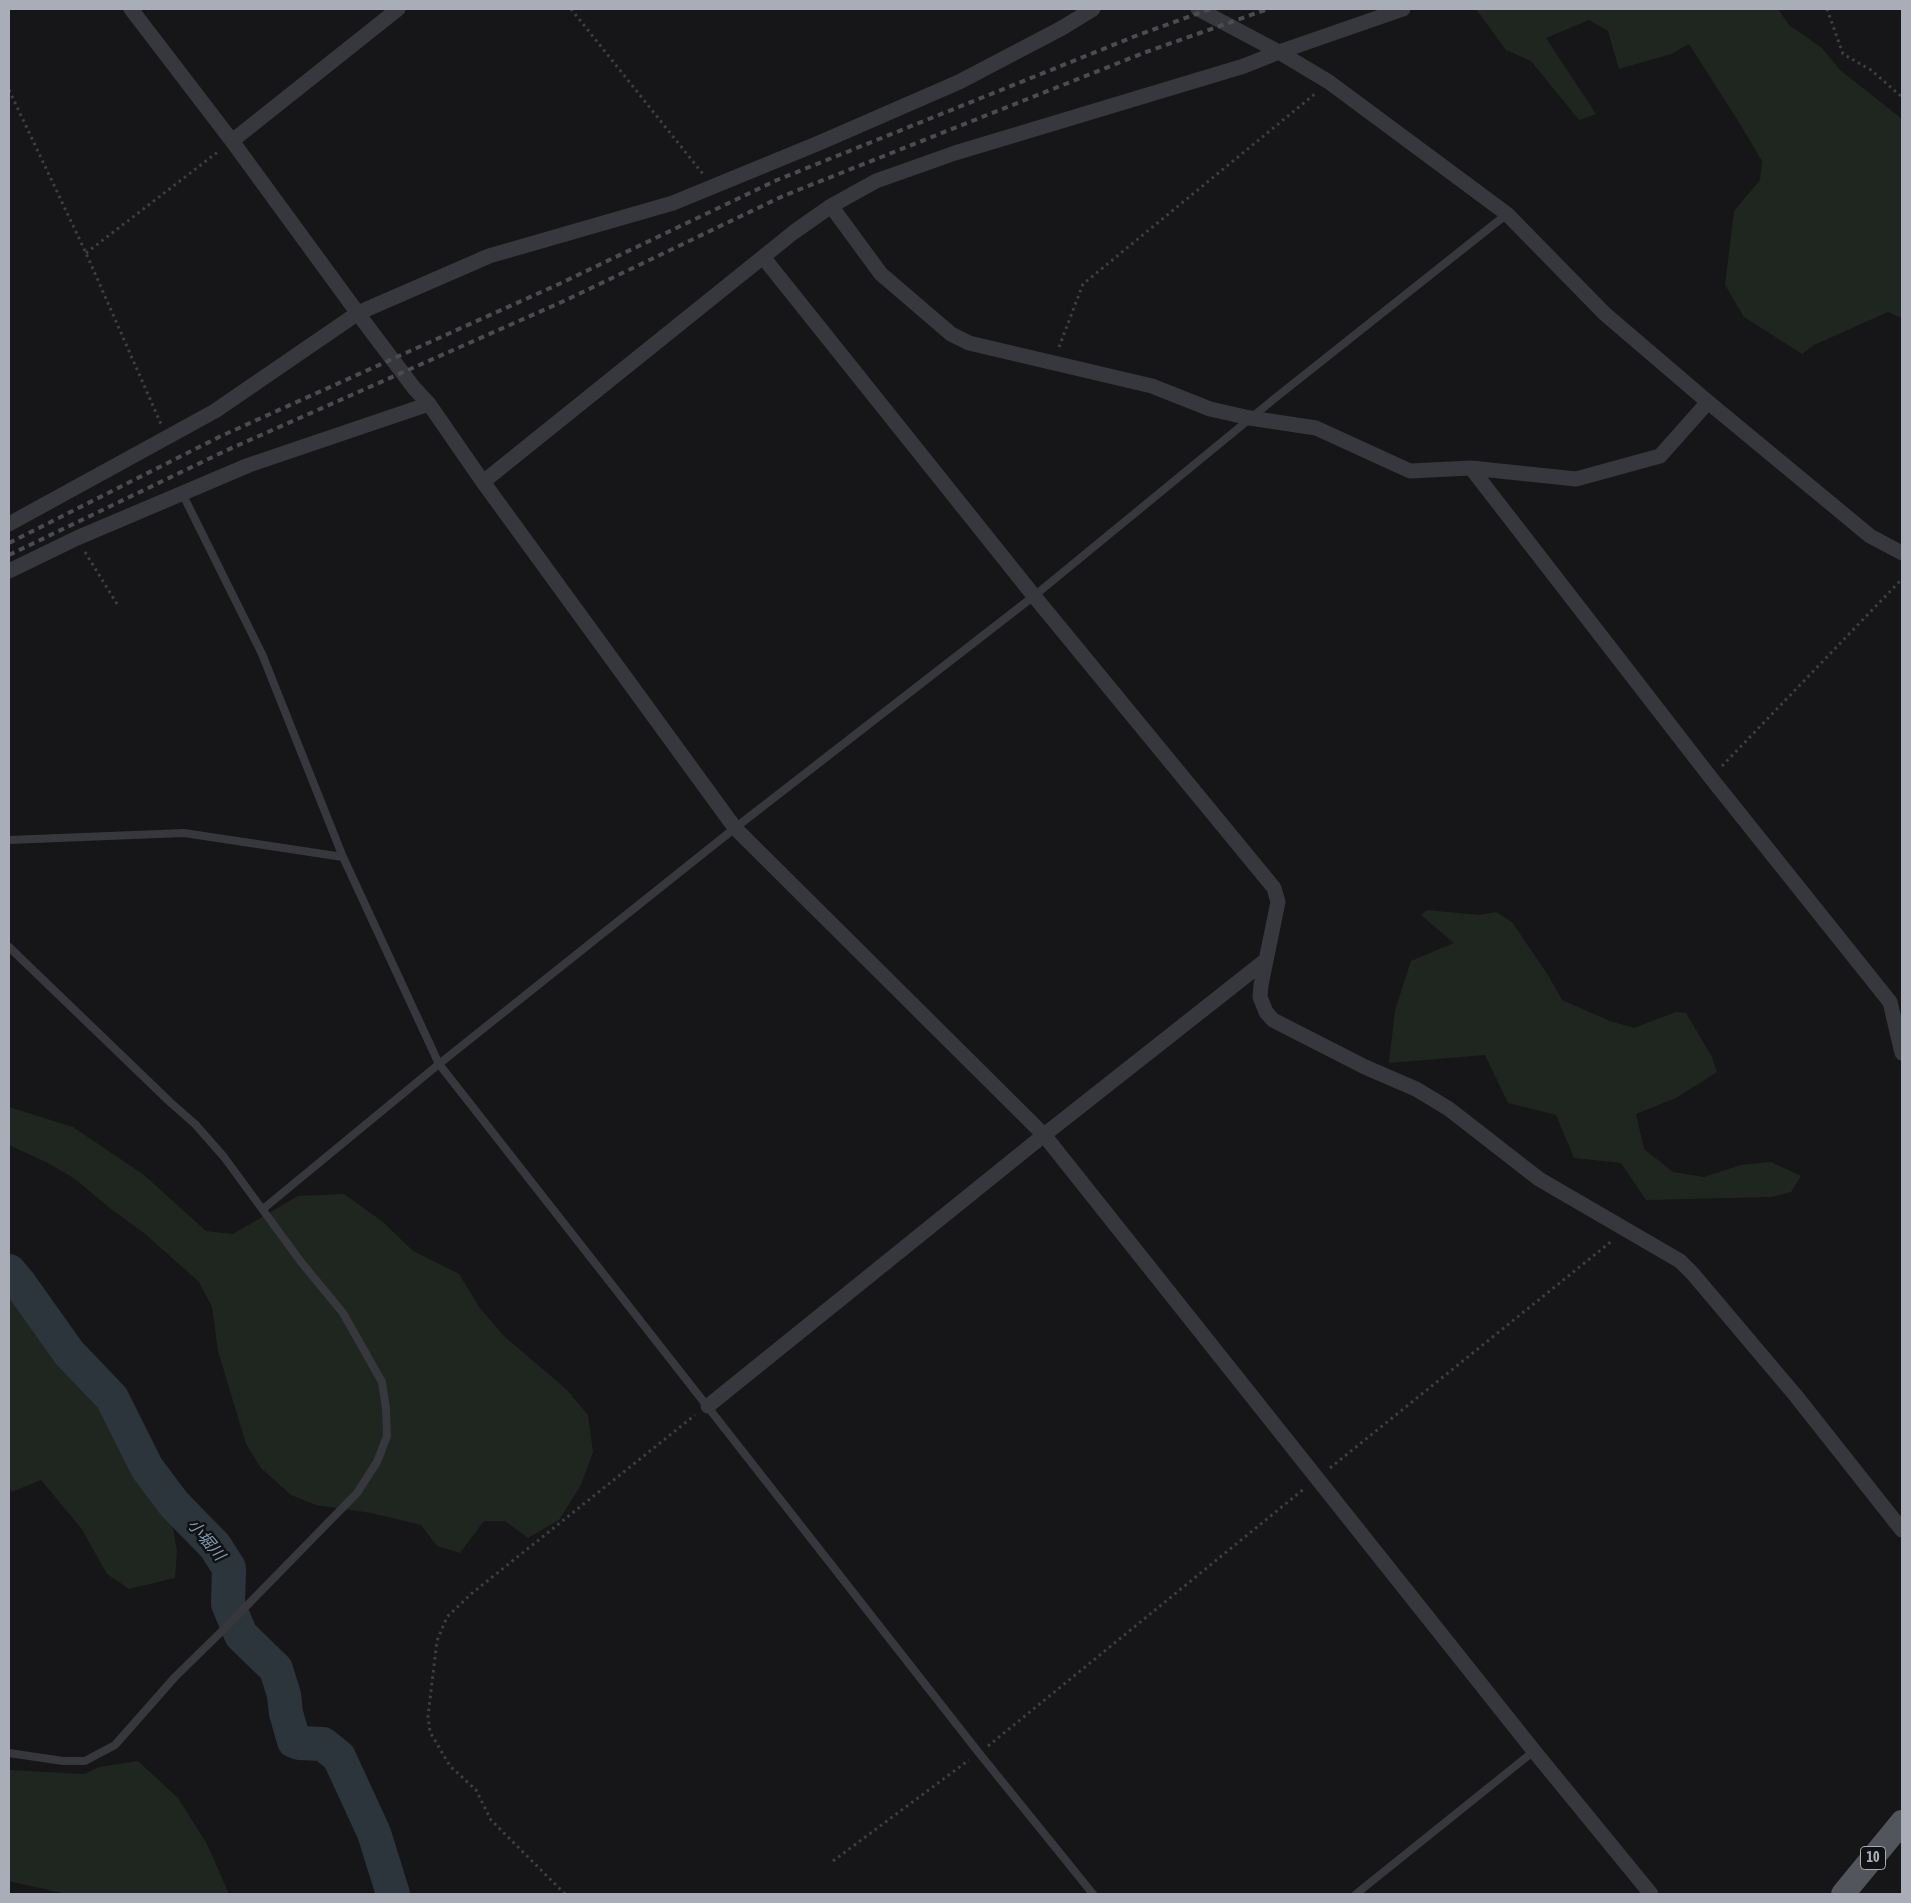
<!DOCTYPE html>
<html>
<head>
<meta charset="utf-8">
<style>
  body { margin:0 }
  #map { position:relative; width:1911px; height:1903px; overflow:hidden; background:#161618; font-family:"Asap Condensed",sans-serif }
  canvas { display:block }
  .frame { position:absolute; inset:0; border:10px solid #a8adb8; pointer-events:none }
</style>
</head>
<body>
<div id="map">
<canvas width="1911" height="1903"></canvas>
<div class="frame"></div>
</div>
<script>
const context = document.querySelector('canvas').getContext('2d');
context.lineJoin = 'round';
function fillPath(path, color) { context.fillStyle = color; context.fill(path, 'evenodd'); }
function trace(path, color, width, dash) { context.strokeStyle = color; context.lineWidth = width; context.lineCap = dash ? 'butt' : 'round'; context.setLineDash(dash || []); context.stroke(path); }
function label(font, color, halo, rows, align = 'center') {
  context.font = font + ' "Asap Condensed","Noto Sans JP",sans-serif'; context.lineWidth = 5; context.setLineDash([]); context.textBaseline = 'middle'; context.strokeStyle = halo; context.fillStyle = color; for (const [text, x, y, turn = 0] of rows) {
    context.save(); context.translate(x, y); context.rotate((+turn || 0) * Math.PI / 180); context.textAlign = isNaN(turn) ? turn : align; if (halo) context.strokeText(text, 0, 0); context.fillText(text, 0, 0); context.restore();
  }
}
fillPath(new Path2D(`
  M1476,9H1778L1789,25L1822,48L1840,70L1902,119V318L1888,312L1814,345L1802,354L1744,317L1725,285L1734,211L1760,180L1762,161L1740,124L1689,44L1671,54L1619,69L1608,31L1589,20L1546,38L1596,114L1579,120L1531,61L1506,50Z
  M1427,910L1479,915L1496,912L1512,922L1548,975L1562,1000L1610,1021L1634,1028L1676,1012L1686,1013L1712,1057L1717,1072L1676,1098L1636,1114L1644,1149L1673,1172L1704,1177L1741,1165L1771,1162L1801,1176L1791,1192L1772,1197L1646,1200L1621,1163L1574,1158L1556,1115L1508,1103L1485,1055L1389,1063L1395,1010L1411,961L1454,943L1421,915Z
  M9,1107L73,1127L144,1175L206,1231L233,1234L298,1196L344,1194L383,1222L413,1251L459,1274L479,1307L505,1337L566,1389L588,1415L593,1452L581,1485L559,1520L528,1538L505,1521H484L460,1553L437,1546L421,1525L371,1513L316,1505L291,1495L261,1468L246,1444L218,1351L212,1307L199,1282L144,1233L111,1209L75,1179L48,1163L9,1145Z
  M9,1285L58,1358L100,1401L132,1458L171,1517L177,1551L175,1578L129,1589L107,1574L81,1528L41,1480L12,1492L9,1486Z
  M138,1761L178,1798L207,1844L229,1894H66L9,1881V1770L84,1774L99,1767Z`), '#1e261f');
trace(new Path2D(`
  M9,1271L20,1284L69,1353L112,1398L147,1468L174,1504L215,1546L229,1568L228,1604L241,1635L276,1669L284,1695L286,1713L294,1741L299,1743L323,1744L339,1757L374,1833L393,1894`), '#2c353c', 34);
trace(new Path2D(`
  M571,9L703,174
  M1827,9L1843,54L1871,70L1902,97
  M9,90L86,253L161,424
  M86,253L219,151
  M1059,347L1083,284L1316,93
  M85,552L117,604
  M1722,766L1902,579
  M1330,1468L1613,1240
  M988,1746L1305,1488
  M833,1861L969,1760
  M565,1894L491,1820L476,1790L450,1766L430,1732L428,1716L437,1641L447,1617L471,1594L695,1415`), '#3d3f44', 3, [2.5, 4]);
trace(new Path2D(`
  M182,493L262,654L343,857L439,1064L979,1753L1093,1894
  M9,840L184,833L343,857
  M9,947L171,1103L195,1124L224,1157L301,1262L343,1313L382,1382L386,1408L387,1436L377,1462L357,1493L224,1629L175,1677L115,1745L85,1761H63L9,1753
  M263,1209L439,1064L735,828L1034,596L1274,399L1507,214
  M1356,1894L1534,1751`), '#37383d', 8);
trace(new Path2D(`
  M131,9L232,141L365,323L414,388L429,404L483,482L735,828L1044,1135L1534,1751L1651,1894
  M1198,9L1279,52L1329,82L1507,214L1605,314L1708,402L1870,536L1902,553
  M232,141L398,9
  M831,206L881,274L951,334L969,343L1152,386L1210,409L1250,418L1316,428L1410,471L1471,468L1576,479L1660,456L1708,402
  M763,257L1034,596L1274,888L1278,902L1261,985L1260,997L1266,1012L1273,1020L1365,1067L1416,1089L1449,1109L1539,1179L1680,1261L1693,1274L1796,1396L1902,1530
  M1471,468L1711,778L1890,1002L1902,1053
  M483,482L794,232L831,206L876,181L955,153L1244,66L1279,52L1403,9
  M9,524L215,411L358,313L489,256L673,203L819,143L959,82L1062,28L1093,9
  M9,571L77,538L249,465L429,404
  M708,1406L1044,1135L1266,960`), '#37383d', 15);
trace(new Path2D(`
  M1843,1894L1902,1822`), '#53555c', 24);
trace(new Path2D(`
  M9,543L219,437L559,284L777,180L1138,35L1210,9
  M9,555L225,451L564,301L783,196L1146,52L1268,9`), '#4a4c52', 4, [6, 5]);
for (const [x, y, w] of [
  [1873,1858,25]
]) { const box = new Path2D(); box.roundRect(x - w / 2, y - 11.5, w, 23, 4); context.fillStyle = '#111113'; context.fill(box); trace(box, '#a8adb8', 1); }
label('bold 14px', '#a8adb8', null, [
  ["10",1873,1858]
]);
label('italic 16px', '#7f9bb3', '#111113', [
  ["小堀川",206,1540,50]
]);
</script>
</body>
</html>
